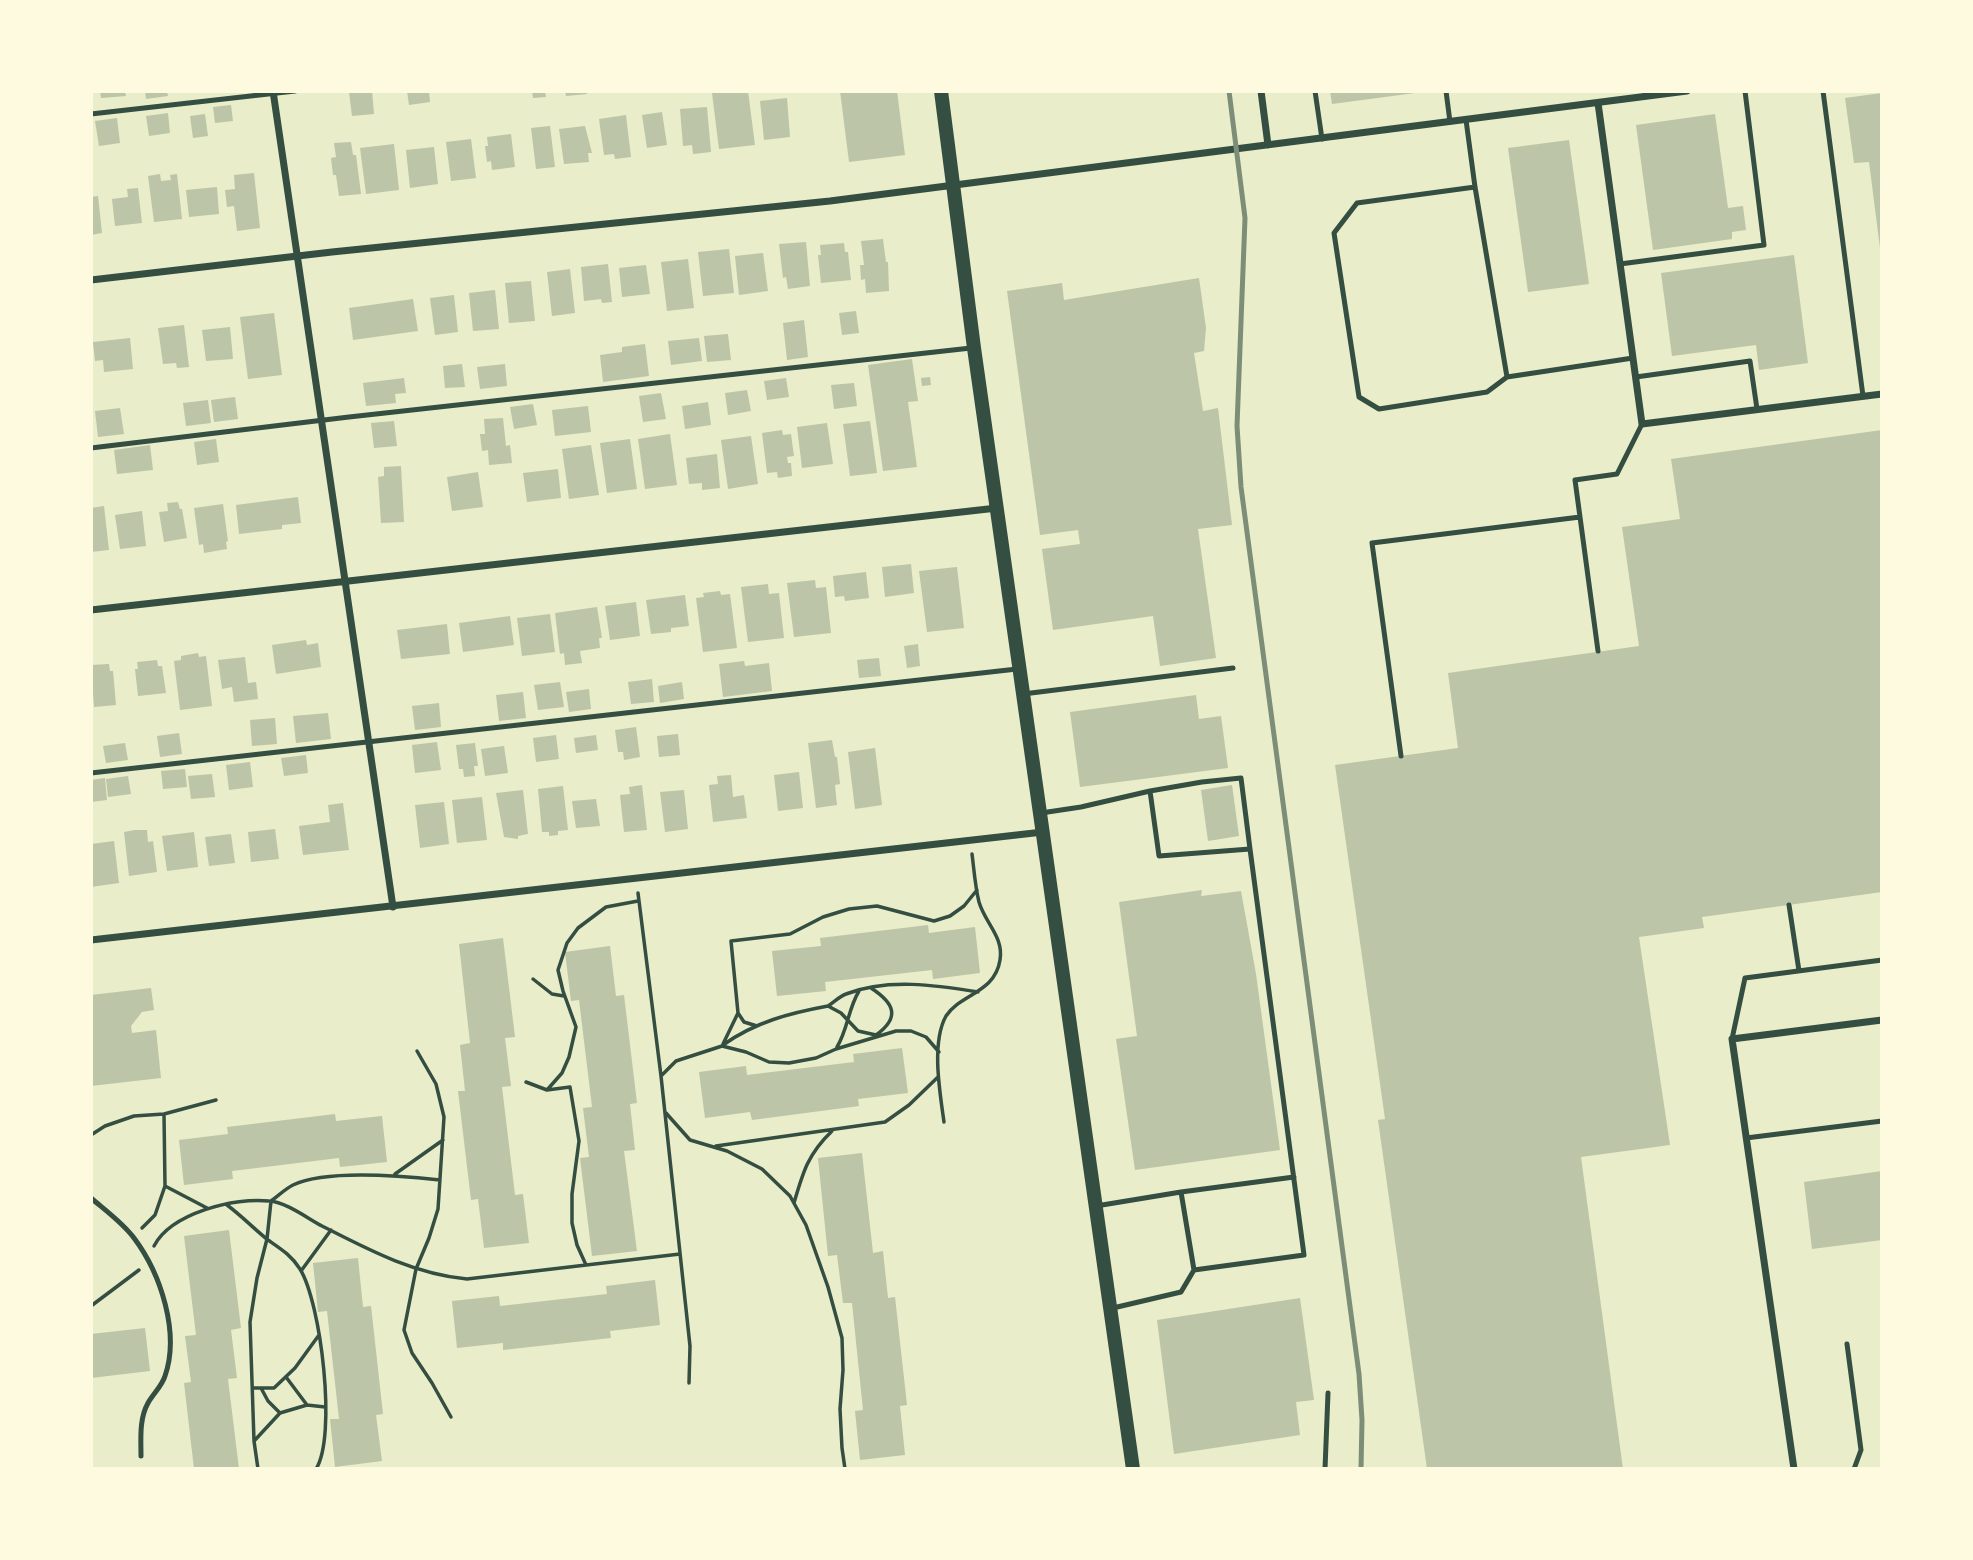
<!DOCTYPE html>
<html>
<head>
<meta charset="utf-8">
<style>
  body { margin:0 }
  #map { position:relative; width:1973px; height:1560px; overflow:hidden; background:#e9edc9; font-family:Merriweather,serif }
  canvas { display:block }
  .frame { position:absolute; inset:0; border:93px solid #fefae0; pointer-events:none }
</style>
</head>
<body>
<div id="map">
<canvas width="1973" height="1560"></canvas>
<div class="frame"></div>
</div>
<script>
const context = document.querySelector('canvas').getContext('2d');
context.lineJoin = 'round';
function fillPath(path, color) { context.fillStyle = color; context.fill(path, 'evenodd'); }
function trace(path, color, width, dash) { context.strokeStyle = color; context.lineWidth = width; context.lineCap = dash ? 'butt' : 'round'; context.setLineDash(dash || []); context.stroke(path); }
fillPath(new Path2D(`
  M100,91H125L126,96L101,98Z
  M145,91H167L168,96L146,99Z
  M372,91L374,114L352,116L349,92Z
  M407,91H429L430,102L409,105Z
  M532,91H545L546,97L533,98Z
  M565,91H586L587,94L566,96Z
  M724,91H748L755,145L719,149L712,93Z
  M840,91H897L905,155L849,162Z
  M1330,91H1414L1415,93L1332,104Z
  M1882,93V248H1880L1869,162L1854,163L1845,98Z
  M787,98L790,137L764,140L760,101Z
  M231,105L233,121L215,123L213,107Z
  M707,107L711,152L693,154L692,145L683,146L680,109Z
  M662,112L667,145L647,148L642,115Z
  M168,113L170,133L149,136L146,116Z
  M205,114L208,136L193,138L190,116Z
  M1715,114L1728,208L1743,206L1746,230L1732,232V239L1653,250L1636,125Z
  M626,115L631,157L615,159L614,154L604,155L599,119Z
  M117,118L120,143L99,146L95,121Z
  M550,126L555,167L536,169L531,128Z
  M585,126L592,153H588L589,162L564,164L559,129Z
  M511,134L515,167L492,170L491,161L487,162L485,146H488L487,137Z
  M471,139L476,178L451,181L446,142Z
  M1569,140L1589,284L1528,292L1508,148Z
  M351,142L353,155H356L361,194L339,196L336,175H333L331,158L336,157L334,143Z
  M394,144L399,190L366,194L360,148Z
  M434,147L438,184L410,188L406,150Z
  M254,173L260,228L237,231L234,206L227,207L225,190L235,189L234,175Z
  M160,174L161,181L171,180L170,175L177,174L182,219L154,222L148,176Z
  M217,187L219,214L189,217L186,190Z
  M138,188L142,223L115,226L112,199L128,197L127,189Z
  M98,196L102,233L91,235V197Z
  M883,239L886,262H888L889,291L866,293L865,279L861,280L860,265H864L861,241Z
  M806,242L810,286L788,289L786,277L783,278L779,244Z
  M844,243L845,252H848L851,280L821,283L818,255H821L820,245Z
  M729,249L734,293L703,296L698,252Z
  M763,253L768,291L739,295L735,256Z
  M1794,255L1808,363L1759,370L1756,345L1672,356L1661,273Z
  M688,259L694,308L667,311L661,262Z
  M608,264L612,302L602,303L601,299L584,301L581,267Z
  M646,265L650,294L622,297L619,268Z
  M570,269L575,313L552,316L547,272Z
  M1199,278L1206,328L1204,351L1194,353L1203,411L1218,408L1232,525L1198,529L1216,658L1160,666L1153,616L1053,630L1042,549L1080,544L1078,530L1040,535L1007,291L1062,283L1064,300Z
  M531,281L535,321L509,323L505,283Z
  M495,290L499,329L473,331L469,293Z
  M454,295L458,332L435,335L430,298Z
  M413,299L418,331L353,340L349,308Z
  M856,311L859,333L842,335L839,313Z
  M274,313L282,375L248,379L240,317Z
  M804,320L808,357L787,360L783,323Z
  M184,325L189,367L177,368L176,363L163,364L158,328Z
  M230,327L233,359L206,361L202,330Z
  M728,334L731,360L707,362L704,336Z
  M130,338L133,369L104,372L103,360L95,361L93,342Z
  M699,338L702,361L671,365L668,341Z
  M645,344L649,376L603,382L600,355L622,352V347Z
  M912,359L918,401L908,402L917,467L883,471L868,365Z
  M462,364L465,387L445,388L443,366Z
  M505,364L507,386L480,389L477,367Z
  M930,377L931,385L922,386L921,378Z
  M404,378L406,393L395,394L396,403L366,406L363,383Z
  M786,378L789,397L767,400L764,381Z
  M854,383L857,406L834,409L831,385Z
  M747,390L751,411L728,415L725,393Z
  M661,393L666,419L643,422L639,396Z
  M235,397L238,419L214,422L211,400Z
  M208,400L211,423L186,426L183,403Z
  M708,402L711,425L685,429L682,406Z
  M533,404L537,425L514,429L510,407Z
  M588,406L591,432L555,436L552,410Z
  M120,408L124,434L98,437L95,411Z
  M503,418L506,446L510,445L512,463L489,465L488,450L482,451L480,434H485L484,419Z
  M394,421L397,446L374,448L371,423Z
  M870,421L877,473L850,476L843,424Z
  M827,423L833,464L802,468L797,427Z
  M782,430L783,435L791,434L794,456L787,457L788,463H791L792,476L778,478L777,472L767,473L762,433Z
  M1882,430V892L1702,917L1704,928L1639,937L1670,1145L1581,1157L1623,1469H1427L1378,1120L1385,1119L1335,765L1458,748L1448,673L1639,646L1622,527L1680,519L1671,459Z
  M670,434L677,485L645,489L638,439Z
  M751,436L758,484L728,489L721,440Z
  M216,439L219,462L197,465L194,442Z
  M630,439L637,489L607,493L600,443Z
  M150,445L153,470L117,474L114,450Z
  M591,445L599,495L569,499L562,449Z
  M717,454L720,488L702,490V483L689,484L686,458Z
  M401,466L404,522L381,523L378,477L384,476V467Z
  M558,469L561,498L527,502L523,473Z
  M478,472L483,507L452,511L447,477Z
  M298,497L301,523L282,525V529L239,534L236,505Z
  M178,502L180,509H182L187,538L164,542L159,512L168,511L167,503Z
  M223,504L228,541L226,542L227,549L204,553L203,544L199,545L194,508Z
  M104,506L109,550L91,552V508Z
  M142,511L146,546L120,549L115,515Z
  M911,564L914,593L885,597L882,567Z
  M957,567L964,628L927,632L919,571Z
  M866,572L869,598L845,601L844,596L835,597L833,576Z
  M815,580L816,588L826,587L831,633L794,637L787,583Z
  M768,584L769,594L779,593L784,638L748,642L741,587Z
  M720,591L721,595L730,594L737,648L703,652L696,598L704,597L703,593Z
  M685,595L689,626L671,628V632L651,634L646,600Z
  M636,602L640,636L610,640L605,606Z
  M597,607L602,638H599L600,648L580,651L582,663L565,665L564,653L560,654L555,613Z
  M550,614L555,652L522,656L517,618Z
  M510,616L514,645L463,652L459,623Z
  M447,624L450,654L401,659L397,630Z
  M306,640L307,645L318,643L321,667L276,674L272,645Z
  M918,644L920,666L907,668L904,646Z
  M198,653L199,657L206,656L212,706L180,710L174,661L181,660V656Z
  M245,657L248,683L256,682L258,699L234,702L232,687L222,689L218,660Z
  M879,658L881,676L859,678L857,660Z
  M157,660L158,666H162L166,693L138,696L135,669H138L137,662Z
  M744,661L745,666L769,663L772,691L723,697L719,664Z
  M109,664L110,671H113L116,705L94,707L91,665Z
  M652,679L654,702L631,704L628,682Z
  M560,682L564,707L538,710L534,685Z
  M682,682L684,699L660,703L658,686Z
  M589,689L591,709L569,712L566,692Z
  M523,692L526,718L499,721L496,695Z
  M1196,695L1199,719L1221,716L1228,768L1080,787L1070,712Z
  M439,703L441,727L415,730L412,706Z
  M328,713L331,739L296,743L293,716Z
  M275,718L277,744L252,746L250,720Z
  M636,727L640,757L624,760L623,752H618L615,730Z
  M179,733L182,754L160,757L157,736Z
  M678,734L680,755L659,757L657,736Z
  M556,735L559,759L536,762L533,738Z
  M596,735L598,750L576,753L574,738Z
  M832,740L835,757H837L840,784L835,785L837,805L816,808L808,743Z
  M437,742L441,770L415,773L412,745Z
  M125,743L128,760L106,763L103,746Z
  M475,743L478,766H474L475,776L464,777L463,769H459L456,745Z
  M504,746L508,773L485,776L481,749Z
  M875,748L882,805L855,809L848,752Z
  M306,755L308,773L284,776L281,758Z
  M250,762L253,787L229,790L226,765Z
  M185,769L187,787L163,789L161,771Z
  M799,772L803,808L778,811L774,775Z
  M212,774L215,797L191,799L188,776Z
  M731,775L733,797L744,795L747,818L713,822L709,785L718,784L717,776Z
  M128,776L131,794L108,797L106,779Z
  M105,778L107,800L91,802V780Z
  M642,785L647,830L624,832L620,795L630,794L629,787Z
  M1232,785L1239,836L1208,841L1201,790Z
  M563,786L568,830L558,831V835L549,836V832H542L538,789Z
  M523,790L528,834L518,836V839L504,837L496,793Z
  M684,790L688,829L665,832L660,792Z
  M482,797L487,840L457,843L452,800Z
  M596,799L600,826L576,828L572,801Z
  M444,802L449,844L420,848L415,805Z
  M343,803L349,850L303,855L299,826L330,822L328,805Z
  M275,829L279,859L251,862L248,832Z
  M135,830H147L148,842L153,841L157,872L129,876L124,832Z
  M194,832L198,867L167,871L162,836Z
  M231,834L235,863L209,866L205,837Z
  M114,841L119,883L91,887V844Z
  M1202,890L1201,896L1241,891L1256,974L1280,1150L1135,1170L1116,1039L1137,1036L1119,902Z
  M928,925L929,933L975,927L980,973L933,979L932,970L825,982L826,991L777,996L772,951L821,946L820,938Z
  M503,938L515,1037L505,1038L511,1086L502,1087L515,1195L523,1194L529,1243L484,1248L478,1199L471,1200L458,1091H465L460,1045L470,1043L459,944Z
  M610,946L616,996L624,995L637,1103L630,1104L635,1150L624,1151L637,1251L592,1256L580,1158L589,1157L583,1108L592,1107L579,1000L571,1001L565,952Z
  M151,988L154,1010L142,1012L131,1026L132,1033L156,1030L161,1078L91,1086V995Z
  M902,1048L908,1093L858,1099L859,1106L752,1120L750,1112L705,1118L699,1072L746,1066L747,1075L854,1062L853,1054Z
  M335,1114L336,1121L382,1116L387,1162L340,1167L339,1158L232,1171L233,1179L184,1185L179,1140L228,1134L227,1127Z
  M862,1153L873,1253L883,1251L888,1298L895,1297L907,1405L900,1406L905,1455L860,1460L855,1411L863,1410L852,1303H843L837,1255L828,1256L818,1158Z
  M1882,1171V1240L1812,1249L1804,1182Z
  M229,1230L241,1328L231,1330L237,1378L228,1379L239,1469H194L184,1383L191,1382L185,1336L196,1335L184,1236Z
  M358,1258L363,1307L371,1306L383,1414L376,1415L382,1461L335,1467L330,1419H339L327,1311L318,1312L313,1263Z
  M655,1280L660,1325L610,1331L611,1338L503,1350V1343L457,1348L452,1301L499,1296L500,1306L607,1294L606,1286Z
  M1300,1298L1314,1400L1296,1402L1300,1435L1174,1454L1157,1320Z
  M145,1328L150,1371L91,1378V1334Z`), '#bcc5a7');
trace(new Path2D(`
  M638,893L661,1076L690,1346L689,1383
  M533,979L552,994L564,996
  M828,1006C834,1002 840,996 846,994C887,978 936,985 978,992
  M757,1026L744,1022L738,1013L731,941L790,934L823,917L849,909L877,906L934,921L950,916L964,906L977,890
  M723,1044L738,1013
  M723,1045C755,1022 790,1013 828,1006L841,1013L858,1031L876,1035C901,1017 894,1003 871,988
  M837,1047C848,1029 848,1009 859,991
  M417,1051L436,1084L444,1117L438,1209L429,1238L416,1269L404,1330L412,1353L432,1383L451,1417
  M661,1076L676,1061L722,1046L746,1052L769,1062L789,1063L816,1058L836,1049L896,1031H911L926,1037L939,1052
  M526,1082L547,1090L570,1087L579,1141L572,1194V1223L577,1245L586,1265
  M547,1090L562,1073L569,1057L576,1027L563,991L558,970L567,943L578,928L606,907L638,901
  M666,1113L690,1140L727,1151L762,1169L790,1196L806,1225L828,1287L842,1338L843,1370L840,1409L842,1448L845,1469
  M944,1122C940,1093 931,1043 946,1016C960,994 995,993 1000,960C1004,937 985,923 979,902C975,886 974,869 972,854
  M91,1135L105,1126L134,1116L164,1114L216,1100
  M716,1146L885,1122L909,1105L938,1077
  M395,1174L443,1140
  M165,1186L207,1208
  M794,1203C803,1172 808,1154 832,1131
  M227,1205C242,1216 254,1229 268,1240C281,1249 291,1255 300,1269C321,1303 337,1436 316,1469
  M142,1228L155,1215L165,1186L164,1114
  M154,1246C171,1213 235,1197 269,1201C286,1202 307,1218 322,1226C369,1250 414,1274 467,1279L680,1254
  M301,1271L331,1230
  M91,1306L139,1270
  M286,1377L307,1405L325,1407
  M253,1388H274L295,1368L319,1335
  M261,1388L268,1401L280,1413
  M255,1440L280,1413L307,1405
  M258,1469L254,1441L250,1322L257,1278L267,1239L271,1201C278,1196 285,1189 293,1185C327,1169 403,1176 440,1180`), '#344e41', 3.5);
trace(new Path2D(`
  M1315,91L1322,139
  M1446,91L1450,122
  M1823,91L1863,396
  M91,114L295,91
  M1466,120L1475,187L1507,377L1633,358
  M1475,187L1357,203L1334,233L1359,397L1379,409L1487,392L1507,377
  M1620,264L1764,245L1745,91
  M1636,377L1750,361L1757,409
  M91,448L349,417L971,348
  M1580,517L1598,651
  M1023,694L1233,668
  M1401,756L1372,543L1580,517L1575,480L1617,474L1642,424
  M91,773L1017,669
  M1150,791L1202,782L1241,778L1250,849
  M1041,813L1081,807L1150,791L1159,856L1250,849L1304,1255L1194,1270L1181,1292L1113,1308
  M1789,905L1799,971
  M1732,1039L1745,978L1882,960
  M1746,1138L1882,1121
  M1181,1192L1294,1177
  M91,1198C105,1210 123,1223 134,1238C161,1274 180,1333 165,1376C162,1386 153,1394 148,1403C139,1419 141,1439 141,1456
  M1096,1206L1181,1192L1194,1270
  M1847,1344L1861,1450L1854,1469
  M1325,1469L1328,1393`), '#344e41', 5);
trace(new Path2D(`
  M273,91L393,907
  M1261,91L1268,145
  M1598,103L1642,424L1882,394
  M91,280L332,252L830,201L1687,91
  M91,610L997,508
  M91,940L1043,832
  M1794,1469L1732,1039L1882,1020`), '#344e41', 7);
trace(new Path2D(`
  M941,91L974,348L1133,1469`), '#344e41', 14);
trace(new Path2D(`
  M1229,91L1245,218L1237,426L1241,487L1359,1374L1362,1420L1361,1469`), '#7c8e77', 5);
</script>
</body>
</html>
